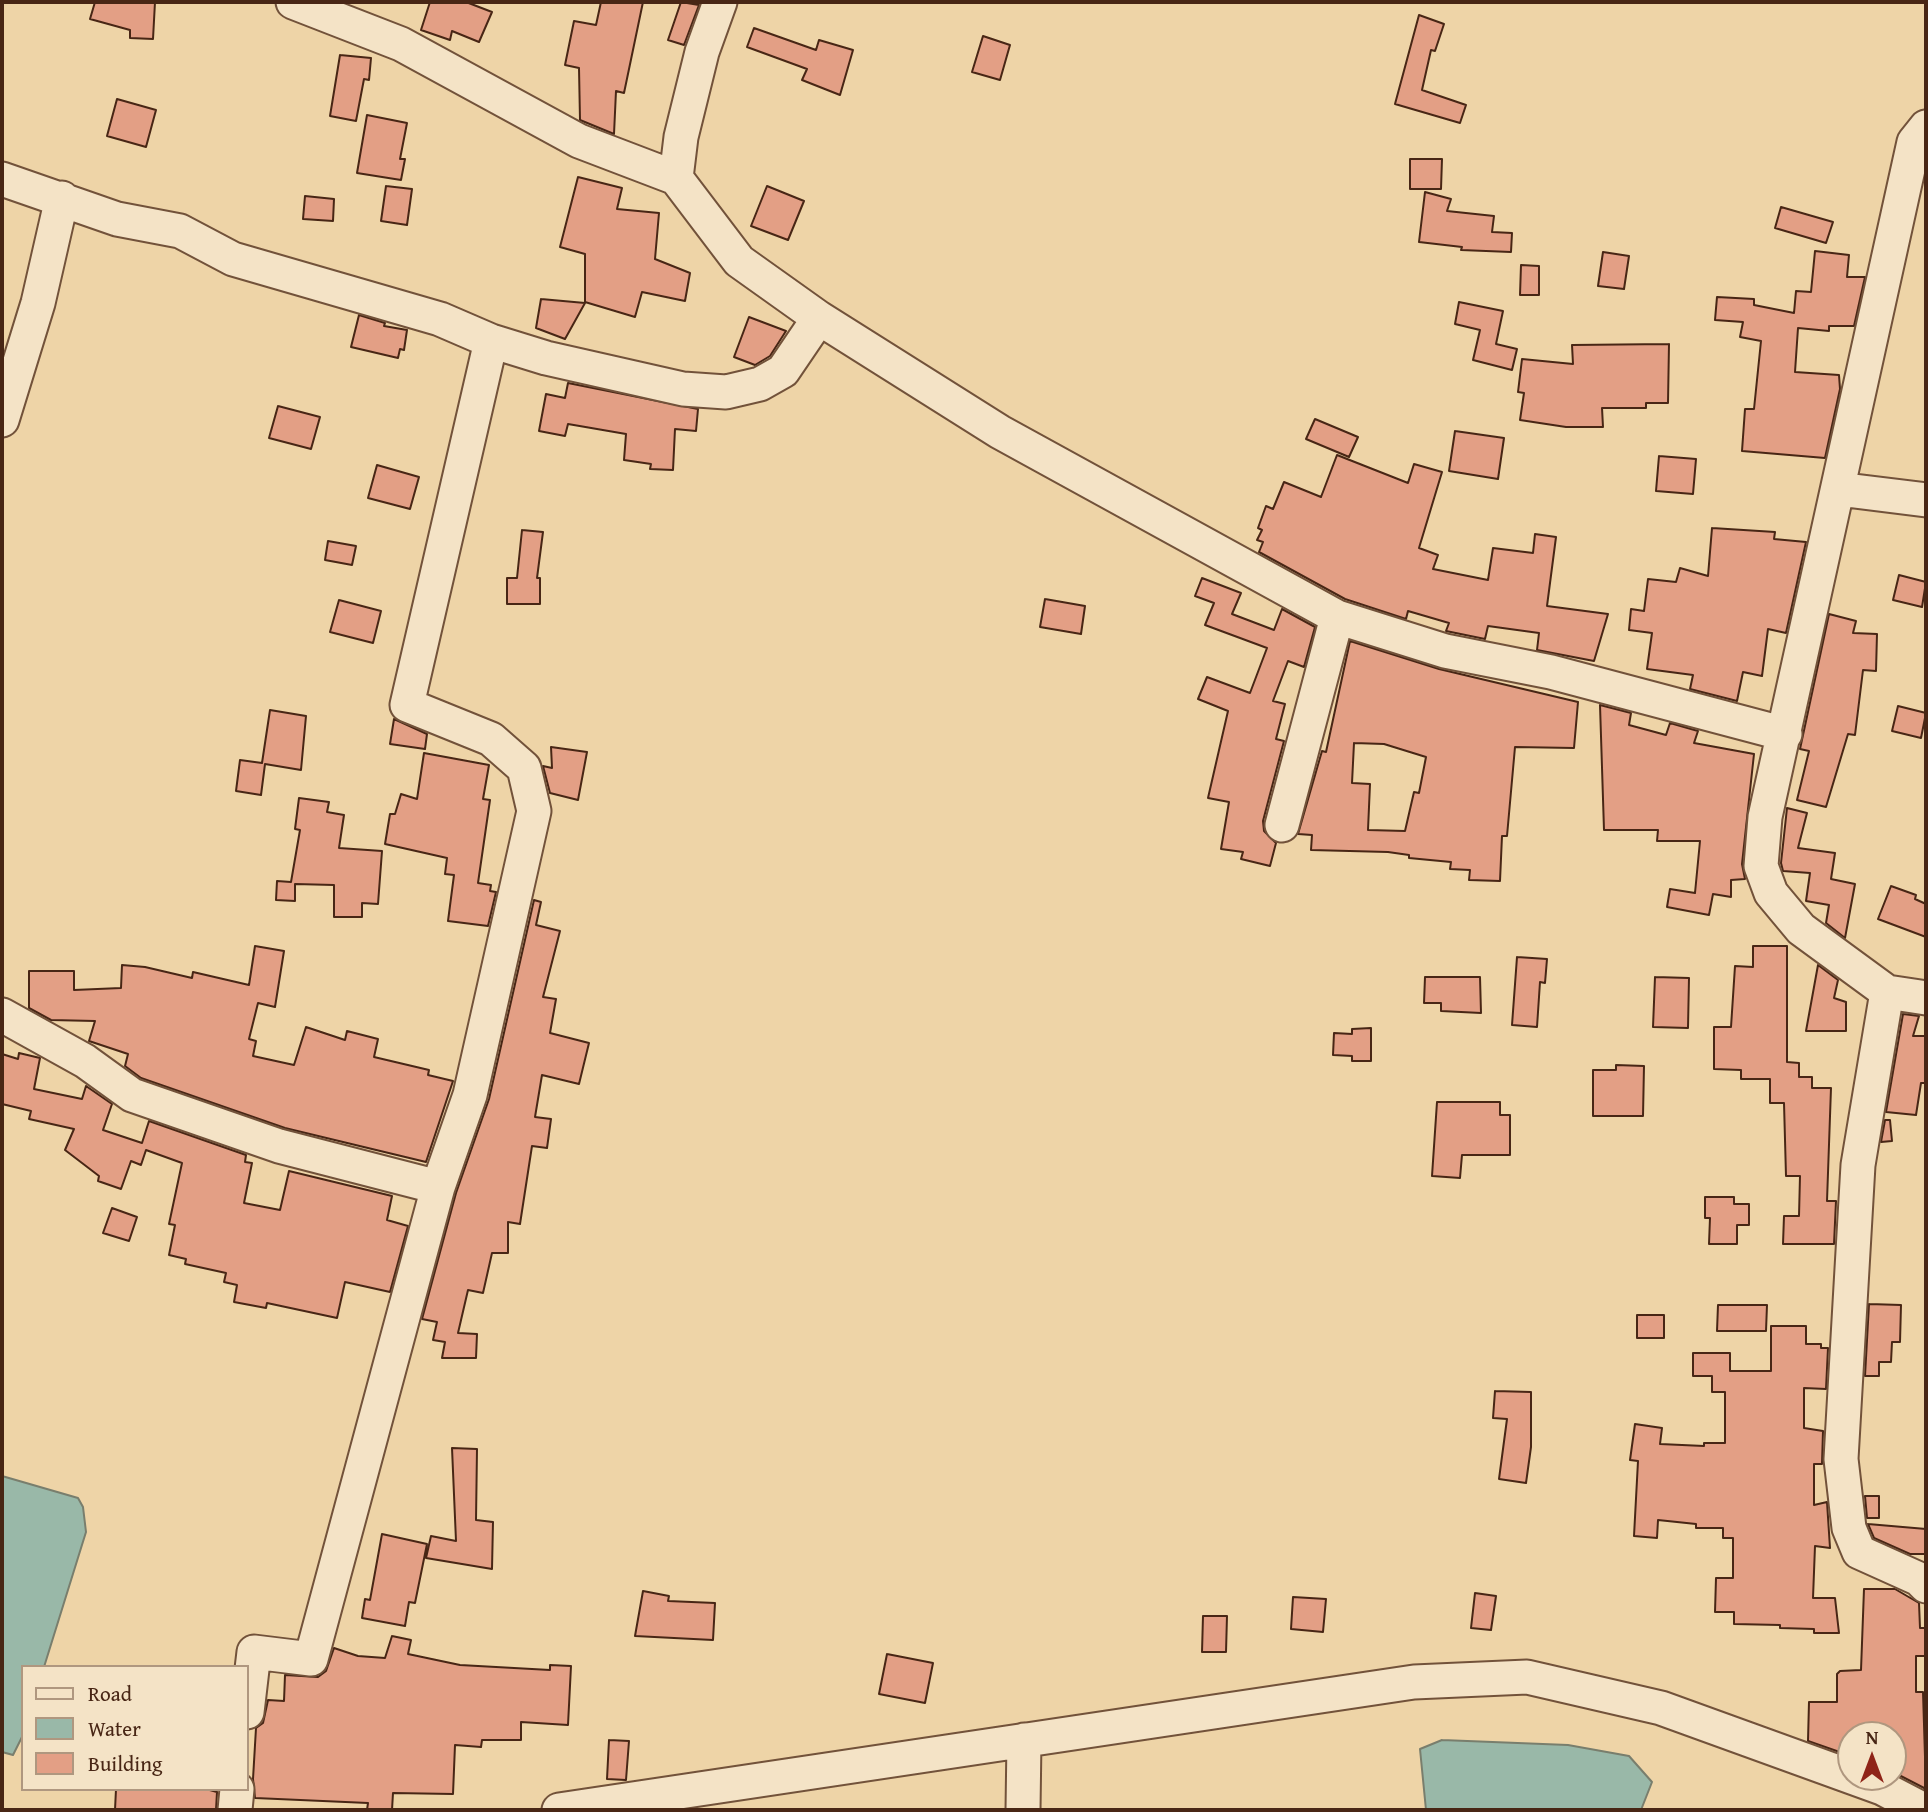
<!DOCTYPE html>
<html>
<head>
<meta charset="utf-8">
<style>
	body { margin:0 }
	#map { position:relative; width:1928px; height:1812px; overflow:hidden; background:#eed4a7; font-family:"Gentium Book Plus",serif }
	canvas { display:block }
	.frame { position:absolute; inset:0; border:4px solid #482615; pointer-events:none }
	.legend { position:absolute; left:21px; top:1665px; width:228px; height:126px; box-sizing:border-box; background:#f4e3c6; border:2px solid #af977f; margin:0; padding:9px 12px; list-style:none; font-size:21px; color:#482615 }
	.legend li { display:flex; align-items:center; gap:14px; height:35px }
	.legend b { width:35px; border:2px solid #af977f }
	.north { position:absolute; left:1837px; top:1721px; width:70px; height:70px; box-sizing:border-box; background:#f4e3c6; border:2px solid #af977f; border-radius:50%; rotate:0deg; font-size:19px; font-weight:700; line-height:28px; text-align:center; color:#482615 }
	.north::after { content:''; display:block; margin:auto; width:24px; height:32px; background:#8f2418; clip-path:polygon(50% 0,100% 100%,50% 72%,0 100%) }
</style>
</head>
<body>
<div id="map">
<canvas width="1928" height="1812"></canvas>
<div class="frame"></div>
<ul class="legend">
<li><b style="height:9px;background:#f4e3c6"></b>Road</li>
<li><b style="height:19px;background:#99b8a8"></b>Water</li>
<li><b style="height:19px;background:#e39f85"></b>Building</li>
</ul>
<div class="north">N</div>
</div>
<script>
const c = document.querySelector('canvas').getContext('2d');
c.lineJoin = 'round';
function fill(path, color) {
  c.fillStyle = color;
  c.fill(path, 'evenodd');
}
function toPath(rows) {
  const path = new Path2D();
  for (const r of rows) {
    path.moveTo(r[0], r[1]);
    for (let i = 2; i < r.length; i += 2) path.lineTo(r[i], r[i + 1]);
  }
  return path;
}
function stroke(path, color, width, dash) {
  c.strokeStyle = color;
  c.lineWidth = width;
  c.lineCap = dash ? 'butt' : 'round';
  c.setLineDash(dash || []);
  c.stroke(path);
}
const water = toPath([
	[2,1476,78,1498,83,1507,86,1532,44,1667,23,1667,23,1735,13,1755,2,1752,2,1476],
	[1442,1740,1568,1745,1629,1756,1652,1782,1641,1810,1426,1810,1420,1749,1442,1740]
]);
fill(water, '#99b8a8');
stroke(water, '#797e6d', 2);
const building = toPath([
	[95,2,155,2,153,39,130,38,130,30,90,19,95,2],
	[430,2,466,2,492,12,479,42,452,31,450,40,421,30,430,2],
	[601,2,643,2,624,93,616,91,614,134,580,120,579,68,565,65,574,21,596,25,601,2],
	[681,2,699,5,684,45,668,40,681,2],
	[1419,15,1444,24,1435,51,1431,50,1422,90,1466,105,1460,123,1395,104,1419,15],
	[754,28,816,50,819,40,853,50,840,95,802,80,807,69,747,47,754,28],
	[983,36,1010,45,1000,80,972,72,983,36],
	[340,55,371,58,369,80,364,79,356,121,330,116,340,55],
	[117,99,156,110,146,147,107,136,117,99],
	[367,115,407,123,400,159,405,159,401,180,357,173,367,115],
	[1410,159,1442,159,1441,189,1410,189,1410,159],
	[578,177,622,188,617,209,659,213,655,259,690,273,685,301,642,292,635,317,585,302,585,254,560,247,578,177],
	[386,186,412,189,407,225,381,221,386,186],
	[767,186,804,201,788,240,751,226,767,186],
	[1425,192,1451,199,1447,211,1494,216,1492,232,1512,233,1511,252,1461,250,1462,247,1419,242,1425,192],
	[305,196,334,199,333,221,303,219,305,196],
	[1781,207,1833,222,1826,243,1775,228,1781,207],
	[1815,251,1849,255,1847,277,1865,277,1854,326,1829,326,1829,331,1798,328,1795,372,1839,375,1840,389,1825,458,1742,451,1745,409,1754,409,1761,341,1740,337,1743,322,1715,320,1717,297,1754,299,1754,305,1794,313,1796,291,1811,292,1815,251],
	[1603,252,1629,256,1624,289,1598,286,1603,252],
	[1521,265,1539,266,1539,295,1520,295,1521,265],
	[541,299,585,303,565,339,536,328,541,299],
	[1459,302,1503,311,1496,344,1517,349,1512,370,1473,360,1480,330,1455,324,1459,302],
	[359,315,385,323,384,326,407,330,404,350,400,349,398,358,351,347,359,315],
	[749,317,786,331,770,356,755,365,734,357,749,317],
	[1669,344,1668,403,1646,403,1646,408,1602,408,1603,427,1566,427,1520,420,1524,393,1518,392,1522,359,1573,364,1572,345,1669,344],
	[568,383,698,409,696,431,675,429,673,470,650,469,651,464,624,460,626,434,568,424,565,436,539,431,546,394,565,398,568,383],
	[278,406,320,417,311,449,269,438,278,406],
	[1315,419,1358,437,1349,457,1306,439,1315,419],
	[1455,431,1504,438,1498,479,1449,471,1455,431],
	[1337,455,1408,483,1414,464,1442,472,1419,548,1438,555,1433,569,1488,580,1493,548,1533,553,1535,534,1556,537,1547,606,1608,614,1594,661,1537,650,1539,633,1488,626,1485,639,1446,631,1449,623,1408,611,1406,619,1345,599,1259,552,1263,542,1257,540,1262,530,1258,528,1266,506,1273,509,1284,482,1321,497,1337,455],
	[1659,456,1696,459,1693,494,1656,491,1659,456],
	[377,465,419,477,410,509,368,498,377,465],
	[1712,528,1775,532,1774,539,1806,542,1786,633,1768,629,1762,676,1743,672,1737,701,1690,689,1693,675,1647,669,1652,633,1629,630,1631,609,1644,611,1648,579,1676,582,1680,568,1708,576,1712,528],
	[522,530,543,532,537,578,540,578,540,604,507,604,507,578,517,578,522,530],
	[328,541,356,546,352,565,325,560,328,541],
	[1899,575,1926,582,1922,607,1893,600,1899,575],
	[1202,578,1241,593,1232,614,1274,630,1282,609,1315,627,1304,667,1288,661,1273,701,1285,704,1276,739,1284,741,1263,821,1264,831,1276,843,1270,866,1241,859,1243,852,1221,849,1229,802,1208,798,1228,711,1198,699,1207,677,1250,693,1267,648,1205,625,1214,603,1195,596,1202,578],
	[1045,599,1085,606,1081,634,1040,627,1045,599],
	[339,600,381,611,373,643,330,632,339,600],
	[1829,614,1856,621,1853,633,1877,634,1876,671,1863,670,1855,735,1848,734,1826,807,1797,800,1809,751,1800,749,1829,614],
	[1350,641,1439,669,1578,702,1574,748,1515,747,1507,836,1502,836,1500,881,1469,880,1470,870,1450,869,1451,862,1409,858,1409,855,1388,852,1311,850,1312,835,1298,834,1322,751,1326,752,1350,641],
	[1354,743,1384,744,1426,757,1419,793,1414,792,1405,831,1368,830,1370,784,1352,783,1354,743],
	[1600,705,1631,713,1629,725,1666,735,1670,723,1698,731,1694,743,1754,754,1742,864,1745,879,1731,880,1731,897,1713,894,1709,915,1667,907,1670,889,1695,893,1700,841,1657,841,1658,830,1604,830,1600,705],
	[1898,706,1926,713,1921,738,1892,731,1898,706],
	[270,710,306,716,301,770,265,764,261,795,236,791,240,760,262,763,270,710],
	[394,719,427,734,425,749,390,744,394,719],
	[551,747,587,752,578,800,550,793,543,766,552,768,551,747],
	[424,753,489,765,483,799,490,800,478,883,491,885,490,891,496,892,488,926,448,921,454,875,445,874,447,858,385,844,390,814,395,814,401,794,417,799,424,753],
	[299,798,329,802,327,812,344,815,339,848,382,851,378,904,362,903,362,917,334,917,334,885,295,884,295,901,276,900,277,881,291,882,300,830,295,829,299,798],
	[1787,808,1807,813,1798,848,1835,853,1831,879,1855,884,1845,938,1826,923,1829,905,1806,901,1810,873,1783,871,1781,863,1787,808],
	[1891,886,1916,895,1915,899,1926,904,1926,937,1878,919,1891,886],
	[534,900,541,902,536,925,560,931,543,997,556,999,550,1033,589,1043,579,1084,542,1075,535,1117,551,1119,547,1148,532,1146,520,1224,508,1222,508,1253,492,1253,483,1293,468,1290,458,1333,477,1334,476,1358,442,1358,445,1342,433,1340,437,1322,422,1319,456,1193,489,1099,534,900],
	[255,946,284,951,275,1007,258,1003,249,1039,256,1041,253,1056,294,1065,306,1027,345,1040,347,1031,378,1039,374,1057,429,1070,428,1075,453,1081,426,1162,285,1128,141,1078,125,1066,128,1054,89,1041,95,1021,51,1020,29,1008,29,971,74,971,74,990,121,988,122,965,145,967,192,978,193,972,249,985,255,946],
	[1753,946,1787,946,1787,1062,1799,1063,1799,1077,1812,1077,1812,1088,1831,1088,1827,1201,1836,1201,1834,1244,1783,1244,1784,1216,1799,1216,1800,1176,1786,1176,1784,1103,1770,1103,1770,1079,1741,1079,1741,1070,1714,1069,1714,1027,1731,1027,1735,966,1753,967,1753,946],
	[1517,957,1547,959,1545,983,1540,982,1537,1027,1512,1025,1517,957],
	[1818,965,1838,980,1834,998,1846,1002,1846,1031,1806,1031,1818,965],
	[1425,977,1480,977,1481,1013,1441,1011,1441,1003,1424,1003,1425,977],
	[1655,977,1689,978,1688,1028,1653,1027,1655,977],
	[1903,1014,1919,1016,1913,1036,1926,1036,1926,1083,1921,1083,1916,1115,1886,1112,1903,1014],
	[1371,1028,1371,1061,1352,1061,1352,1056,1333,1055,1334,1033,1352,1034,1352,1029,1371,1028],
	[19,1053,40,1058,34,1089,82,1099,86,1086,112,1104,103,1130,142,1143,149,1121,246,1155,245,1162,252,1163,244,1203,280,1210,289,1171,392,1196,387,1220,408,1226,390,1292,345,1282,337,1318,267,1303,266,1308,234,1302,237,1285,224,1282,226,1273,185,1264,186,1259,169,1255,175,1225,169,1224,182,1163,146,1150,141,1165,131,1161,121,1189,98,1181,99,1176,65,1150,74,1129,29,1119,31,1111,2,1104,2,1054,18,1059,19,1053],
	[1616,1065,1644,1066,1643,1116,1593,1116,1593,1070,1616,1070,1616,1065],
	[1437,1102,1500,1102,1500,1115,1510,1115,1510,1155,1462,1155,1460,1178,1432,1176,1437,1102],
	[1885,1120,1890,1120,1892,1141,1881,1142,1885,1120],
	[1705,1197,1734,1197,1734,1204,1749,1204,1749,1225,1737,1225,1737,1244,1709,1244,1710,1218,1705,1218,1705,1197],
	[112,1208,137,1217,129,1241,103,1233,112,1208],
	[1869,1304,1901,1305,1900,1342,1892,1342,1891,1362,1879,1362,1879,1376,1865,1376,1869,1304],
	[1718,1305,1767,1305,1766,1331,1717,1331,1718,1305],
	[1637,1315,1664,1315,1664,1338,1637,1338,1637,1315],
	[1771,1326,1806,1326,1806,1344,1821,1344,1821,1348,1828,1348,1826,1389,1804,1388,1804,1428,1823,1431,1822,1464,1814,1464,1814,1505,1827,1502,1830,1548,1815,1546,1813,1598,1835,1598,1839,1633,1814,1633,1814,1629,1780,1628,1780,1625,1734,1624,1734,1612,1715,1612,1716,1578,1733,1578,1733,1538,1723,1538,1723,1528,1696,1528,1696,1524,1658,1520,1657,1538,1634,1536,1638,1461,1630,1460,1635,1424,1662,1428,1660,1444,1704,1446,1704,1443,1725,1443,1725,1392,1712,1392,1712,1376,1693,1376,1693,1353,1730,1353,1730,1371,1771,1371,1771,1326],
	[1495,1391,1531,1392,1531,1447,1526,1483,1499,1479,1507,1419,1493,1418,1495,1391],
	[452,1448,477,1449,476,1520,493,1522,492,1569,426,1558,431,1536,456,1541,452,1448],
	[1865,1496,1879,1496,1879,1518,1867,1518,1865,1496],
	[1868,1524,1926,1529,1926,1554,1910,1554,1874,1538,1868,1524],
	[382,1534,427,1544,415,1603,409,1602,405,1626,362,1618,365,1599,370,1600,382,1534],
	[1864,1589,1895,1589,1919,1603,1920,1628,1926,1628,1926,1656,1916,1656,1916,1692,1923,1692,1926,1789,1893,1772,1893,1735,1851,1735,1851,1756,1808,1741,1809,1702,1837,1702,1837,1674,1840,1671,1861,1670,1864,1589],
	[643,1591,669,1596,668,1601,715,1603,713,1640,635,1636,643,1591],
	[1475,1593,1496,1596,1491,1630,1471,1628,1475,1593],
	[1293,1597,1326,1599,1323,1632,1291,1629,1293,1597],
	[1203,1616,1227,1616,1226,1652,1202,1652,1203,1616],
	[392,1636,411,1640,408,1654,460,1665,550,1670,550,1665,571,1666,568,1725,521,1722,521,1740,482,1740,481,1747,455,1745,453,1794,393,1793,392,1810,367,1810,368,1803,255,1798,253,1779,256,1728,263,1723,268,1700,284,1701,285,1675,318,1677,326,1671,334,1648,358,1656,385,1658,392,1636],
	[887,1654,933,1663,925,1703,879,1694,887,1654],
	[609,1740,629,1741,626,1780,607,1779,609,1740],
	[116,1789,206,1789,217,1792,216,1810,115,1810,116,1789]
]);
fill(building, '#e39f85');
stroke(building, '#482615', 2);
const minor = toPath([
	[293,2,401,44,579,141,676,178],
	[720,2,702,52,681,137,676,178,739,261,819,318,1000,432,1337,617,1445,651,1551,672,1785,734],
	[1926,127,1914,142,1765,817,1761,866,1771,893,1801,929,1887,992,1926,998],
	[2,179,117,219,180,231,233,259,440,319,491,341,546,358,683,389,726,392,760,384,783,371,819,318],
	[2,420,38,303,62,198],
	[1838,489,1926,500],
	[1282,825,1337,617],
	[1887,992,1858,1165,1841,1459,1849,1528,1859,1552,1919,1579,1926,1586],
	[2,1015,85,1061,132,1095,279,1146,438,1187,311,1659,254,1652,247,1712],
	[438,1187,470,1095,534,811,524,768,491,739,407,705,491,341],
	[235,1810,237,1789],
	[559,1810,1414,1682,1527,1677,1661,1708,1882,1788,1924,1810],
	[1023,1810,1024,1740]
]);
stroke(minor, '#72523a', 37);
stroke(minor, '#f4e3c6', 33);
</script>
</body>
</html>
